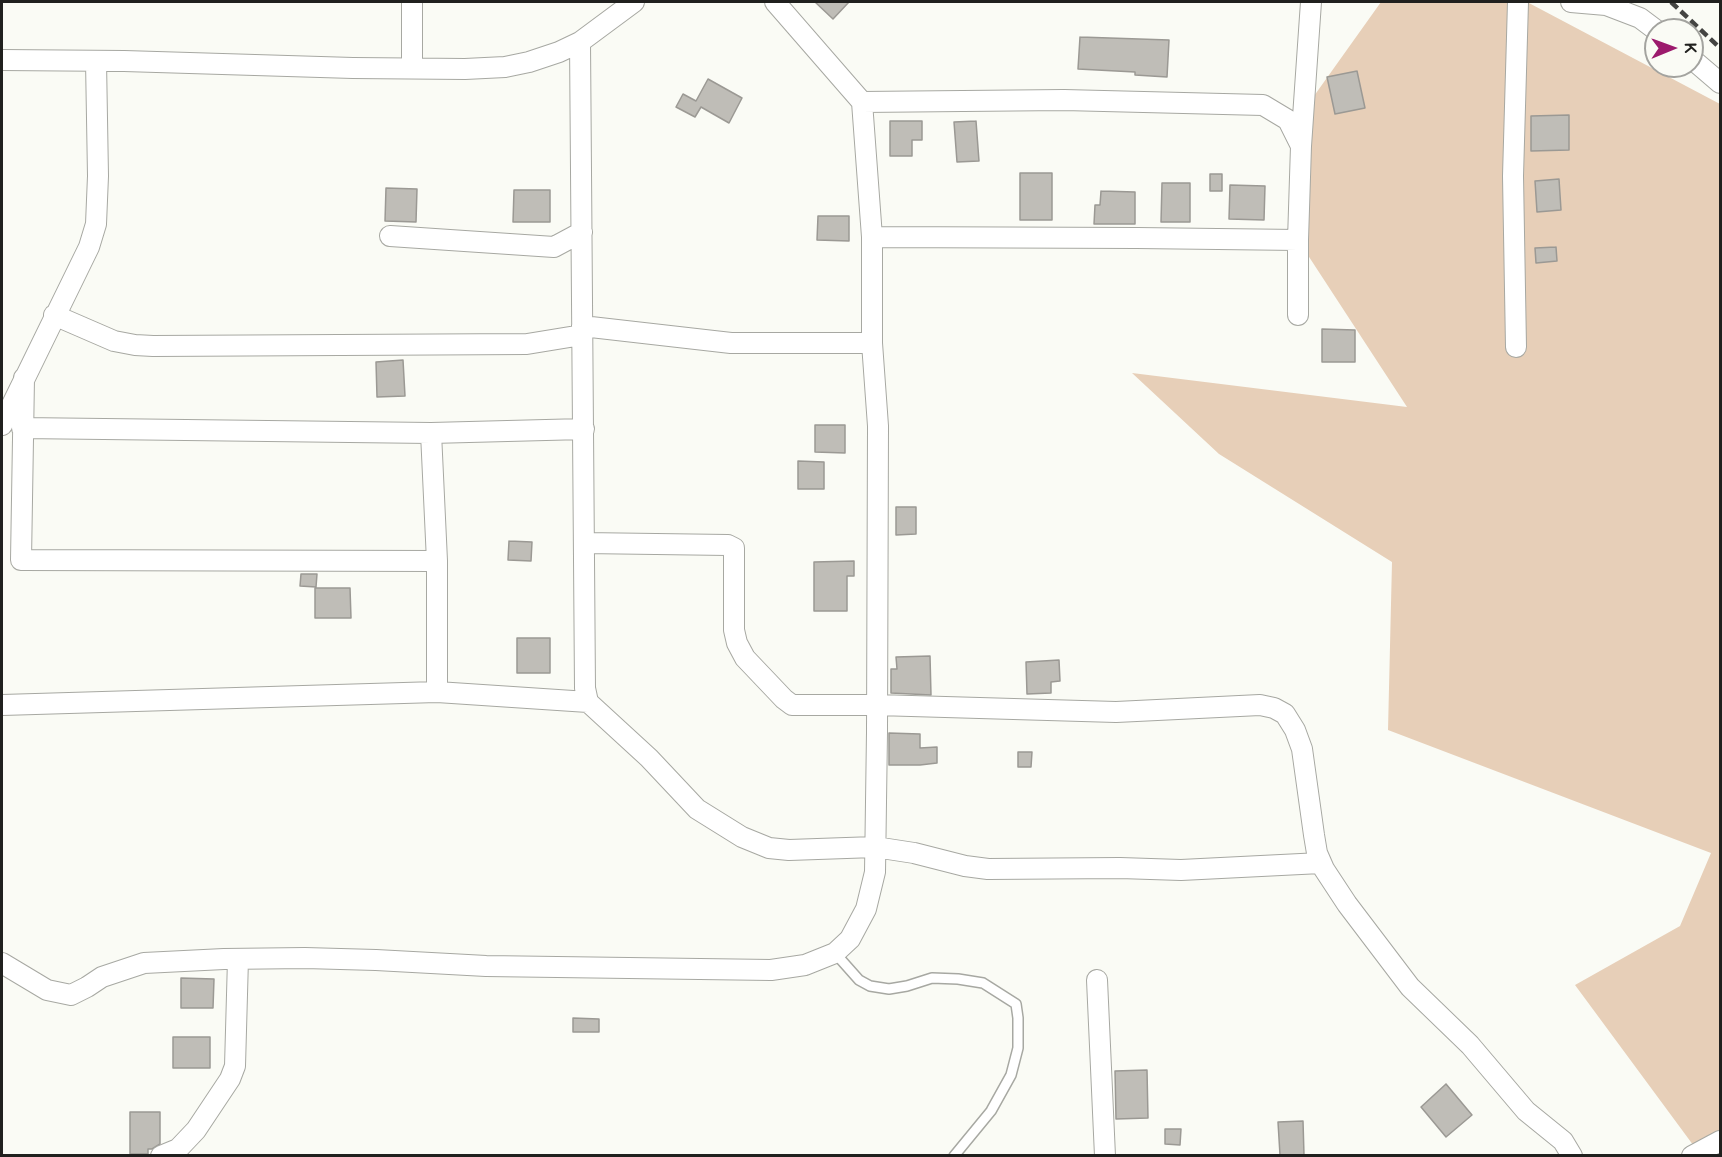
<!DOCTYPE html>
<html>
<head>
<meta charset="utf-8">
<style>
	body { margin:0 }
	#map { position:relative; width:1722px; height:1157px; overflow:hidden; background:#fafbf5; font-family:"Varela Round",sans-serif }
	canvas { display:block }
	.frame { position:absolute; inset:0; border:3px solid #20201e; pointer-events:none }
	.north { position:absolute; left:1644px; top:18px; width:60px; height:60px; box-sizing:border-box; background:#fafbf5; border:2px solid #a3a39f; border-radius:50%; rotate:89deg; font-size:16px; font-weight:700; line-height:24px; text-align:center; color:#20201e }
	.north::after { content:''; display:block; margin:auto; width:21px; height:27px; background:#9c1a6d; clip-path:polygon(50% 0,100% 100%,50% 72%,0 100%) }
</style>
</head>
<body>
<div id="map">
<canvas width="1722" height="1157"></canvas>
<div class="frame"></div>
<div class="north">K</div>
</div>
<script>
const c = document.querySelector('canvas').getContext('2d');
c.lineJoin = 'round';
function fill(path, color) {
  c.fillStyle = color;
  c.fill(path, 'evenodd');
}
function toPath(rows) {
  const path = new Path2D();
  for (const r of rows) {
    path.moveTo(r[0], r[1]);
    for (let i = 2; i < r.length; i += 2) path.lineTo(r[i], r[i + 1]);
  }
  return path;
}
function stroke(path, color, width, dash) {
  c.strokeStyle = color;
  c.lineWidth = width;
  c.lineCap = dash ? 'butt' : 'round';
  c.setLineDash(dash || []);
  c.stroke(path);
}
fill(toPath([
	[1381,2,1527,2,1720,104,1720,1143,1699,1153,1575,985,1680,926,1711,853,1388,730,1392,562,1219,454,1132,373,1407,407,1298,240,1304,110]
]), '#e7cfb8');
const building = toPath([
	[815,2,849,2,833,19,815,2],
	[1080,37,1169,40,1167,77,1135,75,1135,72,1078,69,1080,37],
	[1357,71,1365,108,1335,114,1327,77,1357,71],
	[708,79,742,98,729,123,701,107,695,117,676,107,683,94,696,101,708,79],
	[1569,115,1569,150,1531,151,1531,116,1569,115],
	[890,121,922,121,922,140,912,140,912,156,890,156,890,121],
	[976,121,979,161,957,162,954,122,976,121],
	[1020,173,1052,173,1052,220,1020,220,1020,173],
	[1210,174,1222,174,1222,191,1210,191,1210,174],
	[1559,179,1561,210,1537,212,1535,181,1559,179],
	[1162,183,1190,183,1190,222,1161,222,1162,183],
	[1230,185,1265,186,1264,220,1229,219,1230,185],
	[386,188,417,189,416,222,385,221,386,188],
	[514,190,550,190,550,222,513,222,514,190],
	[1101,191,1135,192,1135,224,1094,224,1095,205,1100,205,1101,191],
	[818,216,849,216,849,241,817,240,818,216],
	[1556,247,1557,261,1536,263,1535,248,1556,247],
	[1322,329,1355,330,1355,362,1322,362,1322,329],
	[403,360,405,396,377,397,376,362,403,360],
	[815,425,845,425,845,453,815,452,815,425],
	[798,461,824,462,824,489,798,489,798,461],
	[896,507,916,507,916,534,896,535,896,507],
	[509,541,532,542,531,561,508,560,509,541],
	[854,561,854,576,847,576,847,611,814,611,814,562,854,561],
	[301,574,317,574,316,587,300,586,301,574],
	[315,588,350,588,351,618,315,618,315,588],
	[517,638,550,638,550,673,517,673,517,638],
	[930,656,931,695,891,693,891,669,897,669,896,657,930,656],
	[1059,660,1060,681,1051,682,1051,693,1027,694,1026,662,1059,660],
	[889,733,920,734,920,748,937,747,937,763,920,765,889,765,889,733],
	[1018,752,1032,752,1031,767,1018,767,1018,752],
	[181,978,214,979,213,1008,181,1008,181,978],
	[573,1018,599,1019,599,1032,573,1032,573,1018],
	[173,1037,210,1037,210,1068,173,1068,173,1037],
	[1147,1070,1148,1118,1116,1119,1115,1071,1147,1070],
	[1446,1084,1472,1115,1446,1137,1421,1107,1446,1084],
	[130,1112,160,1112,160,1144,152,1149,148,1149,148,1154,130,1154,130,1112],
	[1303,1121,1304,1155,1280,1155,1278,1122,1303,1121],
	[1165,1129,1181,1129,1180,1145,1165,1144,1165,1129]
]);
fill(building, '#bfbdb7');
stroke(building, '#9b9994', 1.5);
const lane = toPath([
	[835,953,859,980,870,986,889,989,907,986,932,978,958,979,983,983,1016,1004,1018,1018,1018,1048,1011,1075,991,1111,954,1156]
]);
const street = toPath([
	[1571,2,1606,5,1640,18,1656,30],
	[580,42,585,688,588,702,649,758,697,809,742,837,769,848,789,850,875,847,914,853,965,866,988,869,1120,868,1181,870,1321,863],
	[1692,59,1720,83],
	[2,60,124,61,353,68,465,69,505,67,529,62,559,52,580,42,634,2],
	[412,68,412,2],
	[862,102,1064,100,1263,105,1288,120,1301,146],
	[390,236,554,247,582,232],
	[872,237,1137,238,1298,240,1301,146,1311,2],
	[54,315,114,341,135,345,153,346,527,344,582,335],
	[1298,315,1298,240],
	[582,326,731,343,872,343],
	[1516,347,1513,176,1518,2],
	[24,378,21,560,437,561],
	[2,425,89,247,96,224,98,176,96,61],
	[22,428,431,433,584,429],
	[431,433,437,561,437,692],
	[584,543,728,545,734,548,734,630,737,643,745,658,784,699,792,705,877,705,1116,712,1260,705,1274,708,1285,714,1295,730,1302,749,1314,835,1317,853,1324,869,1347,904,1410,987,1470,1045,1526,1111,1563,1141,1572,1156],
	[2,705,437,692,588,702],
	[2,963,47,990,71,995,87,987,102,977,144,963,224,959,305,958,376,960,486,966,771,970,805,965,835,953,850,939,866,909,875,872,877,732,878,426,872,343,872,237,862,102,775,2],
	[1097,980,1105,1156],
	[161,1156,178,1149,196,1130,230,1079,235,1066,238,959],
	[1692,1156,1720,1141]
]);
stroke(lane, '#a7a8a2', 12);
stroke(street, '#a7a8a2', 22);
stroke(lane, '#fff', 9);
stroke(street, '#fff', 20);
stroke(toPath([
	[1671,2,1720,48]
]), '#444442', 4.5, [9, 4.5]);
</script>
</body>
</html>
